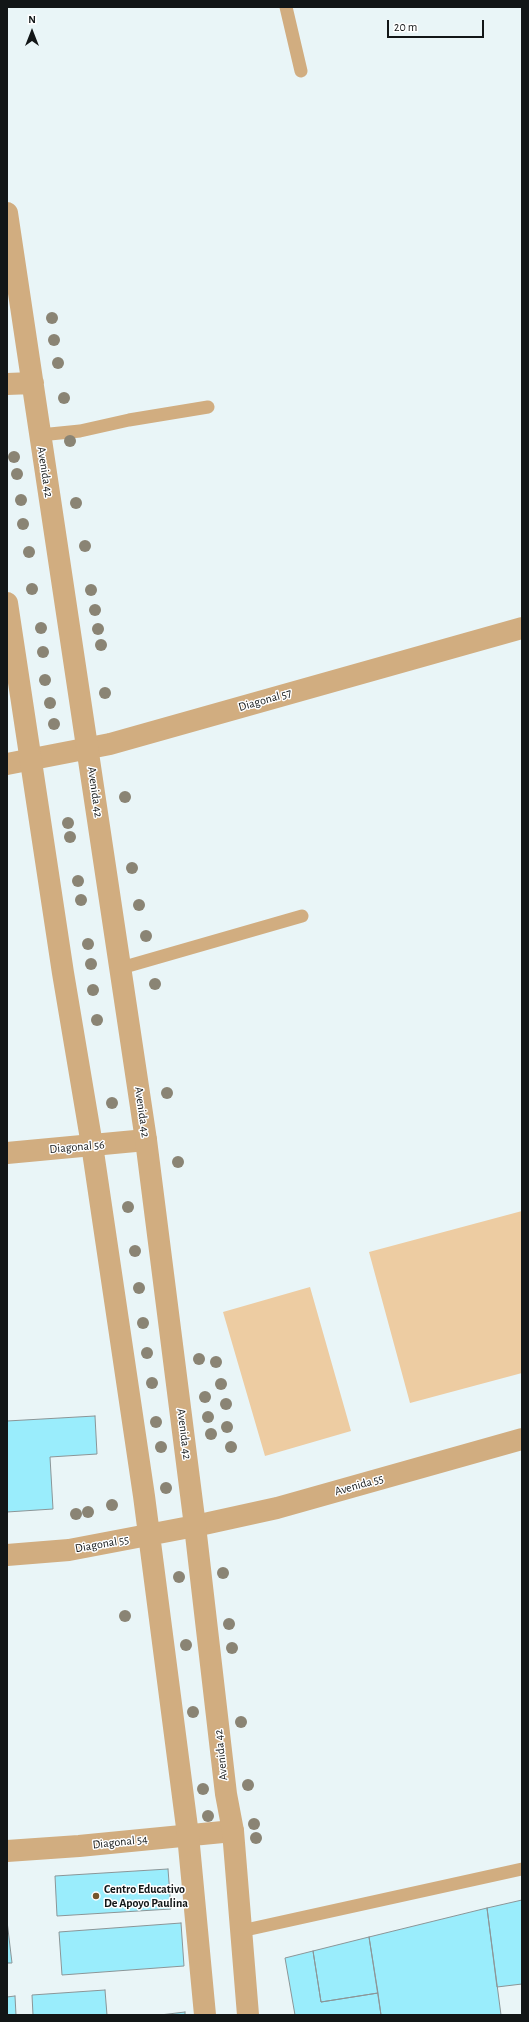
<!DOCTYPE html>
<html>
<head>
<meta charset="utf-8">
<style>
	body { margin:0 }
	#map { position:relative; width:529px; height:2022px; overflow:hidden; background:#e9f5f7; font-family:"Alegreya Sans",sans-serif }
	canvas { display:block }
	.frame { position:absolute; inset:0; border:8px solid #121617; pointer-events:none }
	.north { position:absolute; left:12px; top:12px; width:40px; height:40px; -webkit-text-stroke:3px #fff; paint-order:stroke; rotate:0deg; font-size:11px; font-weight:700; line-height:16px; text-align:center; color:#121617 }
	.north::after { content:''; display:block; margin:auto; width:14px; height:18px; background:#121617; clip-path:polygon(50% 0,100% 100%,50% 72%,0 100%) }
	.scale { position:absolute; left:387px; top:20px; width:97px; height:18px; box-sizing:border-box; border:2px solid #121617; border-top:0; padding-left:5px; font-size:12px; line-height:14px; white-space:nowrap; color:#121617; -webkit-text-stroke:3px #fff; paint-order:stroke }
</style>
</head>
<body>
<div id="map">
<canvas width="529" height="2022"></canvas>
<div class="frame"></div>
<div class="north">N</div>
<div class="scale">20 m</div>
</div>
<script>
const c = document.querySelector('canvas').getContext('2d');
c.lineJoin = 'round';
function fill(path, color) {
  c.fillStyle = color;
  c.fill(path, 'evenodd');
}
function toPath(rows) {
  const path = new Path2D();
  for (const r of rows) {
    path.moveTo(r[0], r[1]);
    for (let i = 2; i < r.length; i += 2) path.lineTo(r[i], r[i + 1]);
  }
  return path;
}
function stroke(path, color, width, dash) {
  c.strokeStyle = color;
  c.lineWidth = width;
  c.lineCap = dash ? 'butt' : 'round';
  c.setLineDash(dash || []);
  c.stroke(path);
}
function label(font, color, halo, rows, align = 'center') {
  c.font = font + ' "Alegreya Sans",sans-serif';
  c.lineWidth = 3;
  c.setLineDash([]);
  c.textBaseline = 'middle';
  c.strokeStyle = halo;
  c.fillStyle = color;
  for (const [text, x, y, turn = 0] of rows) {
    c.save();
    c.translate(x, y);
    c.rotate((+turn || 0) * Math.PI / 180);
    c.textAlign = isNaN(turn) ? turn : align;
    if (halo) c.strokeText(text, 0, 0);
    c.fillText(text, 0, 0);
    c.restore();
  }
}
fill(toPath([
	[522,1211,522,1373,410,1403,369,1252],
	[310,1287,351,1431,265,1456,223,1312]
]), '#edcca2');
const building = toPath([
	[95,1416,97,1454,50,1457,53,1509,7,1512,7,1421,95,1416],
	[168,1869,171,1909,57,1916,55,1876,168,1869],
	[522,1900,522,1984,497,1987,487,1908,522,1900],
	[487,1908,501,2015,381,2015,369,1937,487,1908],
	[7,1921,12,1963,7,1963,7,1921],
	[181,1923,184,1966,62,1975,59,1932,181,1923],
	[369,1937,378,1993,321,2002,313,1951,369,1937],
	[313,1951,321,2002,378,1993,381,2015,295,2015,285,1958,313,1951],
	[105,1990,107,2015,33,2015,32,1995,105,1990],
	[15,1996,16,2015,7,2015,7,1997,15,1996],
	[185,2012,185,2015,160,2015,185,2012]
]);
fill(building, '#9aedfc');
stroke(building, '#8b9597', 1);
stroke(toPath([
	[286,7,301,71],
	[40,435,80,431,129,420,208,407],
	[121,968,302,916],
	[241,1931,522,1869]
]), '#d1ad80', 13);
stroke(toPath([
	[7,764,110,744,522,628],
	[7,1153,146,1140],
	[195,1526,277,1508,522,1439],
	[7,1851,79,1846,233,1831]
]), '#d1ad80', 22);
stroke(toPath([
	[7,213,146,1140,195,1526,226,1794,233,1831,248,2015],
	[7,384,33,383],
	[7,603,63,973,92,1145,144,1496,188,1835,205,2015],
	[7,1555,69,1550,195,1526]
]), '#d1ad80', 22);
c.fillStyle = '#8a8474';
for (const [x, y] of [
	[52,318],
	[54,340],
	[58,363],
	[64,398],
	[70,441],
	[14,457],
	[17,474],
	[21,500],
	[76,503],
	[23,524],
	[85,546],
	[29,552],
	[32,589],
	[91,590],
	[95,610],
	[41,628],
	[98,629],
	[101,645],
	[43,652],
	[45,680],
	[105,693],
	[50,703],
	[54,724],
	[125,797],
	[68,823],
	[70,837],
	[132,868],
	[78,881],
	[81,900],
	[139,905],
	[146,936],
	[88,944],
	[91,964],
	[155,984],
	[93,990],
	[97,1020],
	[167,1093],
	[112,1103],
	[178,1162],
	[128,1207],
	[135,1251],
	[139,1288],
	[143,1323],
	[147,1353],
	[199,1359],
	[216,1362],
	[152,1383],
	[221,1384],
	[205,1397],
	[226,1404],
	[208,1417],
	[156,1422],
	[227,1427],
	[211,1434],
	[161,1447],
	[231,1447],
	[166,1488],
	[112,1505],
	[88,1512],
	[76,1514],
	[223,1573],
	[179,1577],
	[125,1616],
	[229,1624],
	[186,1645],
	[232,1648],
	[193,1712],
	[241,1722],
	[248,1785],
	[203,1789],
	[208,1816],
	[254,1824],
	[256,1838]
]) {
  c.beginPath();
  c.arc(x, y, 6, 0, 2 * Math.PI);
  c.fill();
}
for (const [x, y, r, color] of [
	[96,1896,4,"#75552b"]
]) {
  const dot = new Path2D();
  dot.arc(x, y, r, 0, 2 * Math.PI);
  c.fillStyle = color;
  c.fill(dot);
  stroke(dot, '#fff', 1.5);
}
label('12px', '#121617', '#fff', [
	["Avenida 42",45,472,81],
	["Diagonal 57",265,700,-16],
	["Avenida 42",95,792,82],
	["Avenida 42",142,1112,82],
	["Diagonal 56",77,1147,-5],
	["Avenida 42",184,1434,83],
	["Avenida 55",359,1485,-16],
	["Diagonal 55",102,1544,-10],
	["Avenida 42",221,1755,-96],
	["Diagonal 54",120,1842,-6]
]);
label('bold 12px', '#121617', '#fff', [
	["Centro Educativo",104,1889],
	["De Apoyo Paulina",104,1903]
], 'left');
</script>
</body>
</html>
